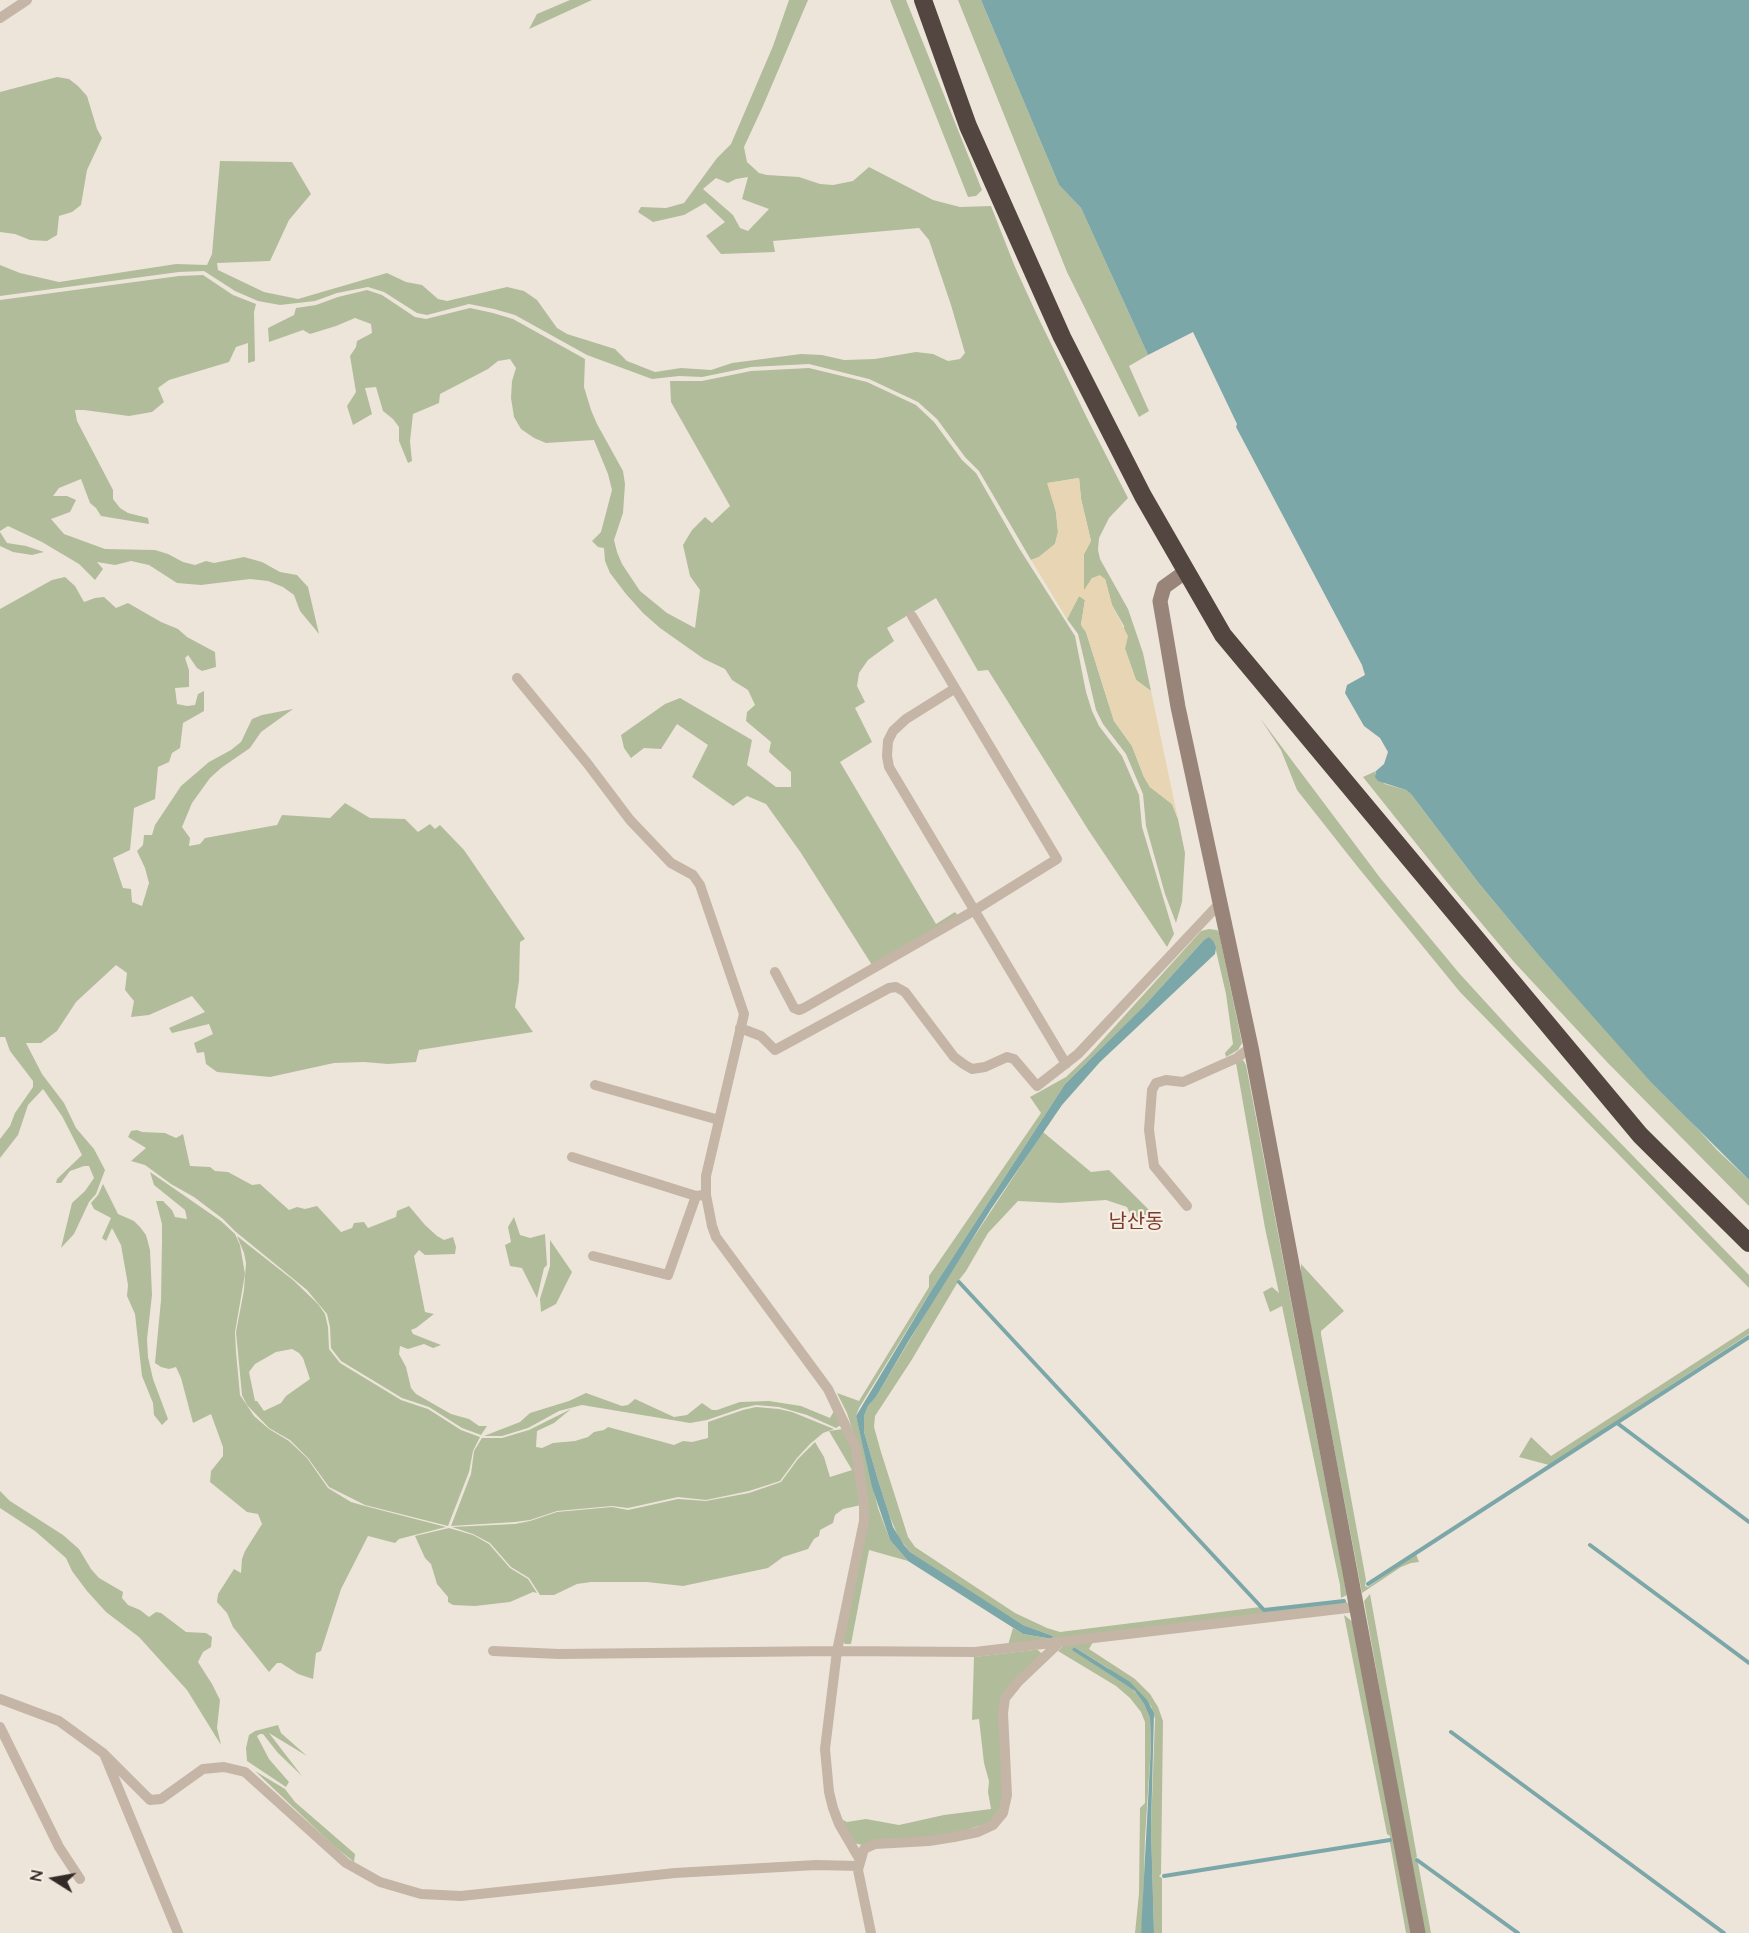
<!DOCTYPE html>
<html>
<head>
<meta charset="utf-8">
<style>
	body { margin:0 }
	#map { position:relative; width:1749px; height:1933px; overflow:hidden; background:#eee5da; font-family:Quicksand,sans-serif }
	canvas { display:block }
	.north { position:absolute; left:24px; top:1849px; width:60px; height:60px; -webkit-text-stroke:4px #f7efe5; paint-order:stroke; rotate:281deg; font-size:16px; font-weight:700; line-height:24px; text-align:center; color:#322a27 }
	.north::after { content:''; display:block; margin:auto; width:21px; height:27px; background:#322a27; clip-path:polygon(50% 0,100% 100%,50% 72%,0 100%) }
</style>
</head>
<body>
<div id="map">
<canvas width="1749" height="1933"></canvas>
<div class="north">N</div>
</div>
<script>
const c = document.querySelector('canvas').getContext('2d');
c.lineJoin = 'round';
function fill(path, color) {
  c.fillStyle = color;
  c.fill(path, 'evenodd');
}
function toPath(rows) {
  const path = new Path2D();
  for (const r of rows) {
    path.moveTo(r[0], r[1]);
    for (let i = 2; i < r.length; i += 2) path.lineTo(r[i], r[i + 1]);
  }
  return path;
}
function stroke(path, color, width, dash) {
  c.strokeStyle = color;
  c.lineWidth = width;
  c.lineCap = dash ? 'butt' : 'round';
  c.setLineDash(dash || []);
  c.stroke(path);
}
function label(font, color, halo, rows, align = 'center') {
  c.font = font + ' Quicksand,"Noto Sans KR",sans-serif';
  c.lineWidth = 4.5;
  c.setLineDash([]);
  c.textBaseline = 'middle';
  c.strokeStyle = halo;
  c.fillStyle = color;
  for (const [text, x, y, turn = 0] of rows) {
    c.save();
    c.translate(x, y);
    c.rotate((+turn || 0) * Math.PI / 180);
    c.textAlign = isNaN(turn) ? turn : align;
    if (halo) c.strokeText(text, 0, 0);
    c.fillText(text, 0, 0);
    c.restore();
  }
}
fill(toPath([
	[570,0,592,0,529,29,537,14],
	[789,0,808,0,763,106,744,147,747,162,759,173,767,175,799,177,820,184,833,185,853,181,869,167,933,200,960,207,991,206,1015,267,1037,315,1088,420,1128,498,1109,518,1099,538,1098,550,1100,559,1128,609,1143,653,1151,691,1136,680,1125,649,1124,626,1112,605,1105,579,1092,578,1084,592,1084,554,1091,541,1081,499,1079,478,1048,483,1056,512,1058,532,1055,544,1039,557,1031,560,979,471,965,457,937,419,918,402,869,379,809,364,751,367,702,377,679,376,652,379,587,355,515,315,494,309,469,304,427,315,417,313,384,292,368,287,337,293,315,301,280,305,258,301,235,291,204,271,179,272,0,296,0,265,20,273,59,282,176,264,207,265,212,254,220,161,292,162,311,194,289,220,270,261,217,263,218,270,264,292,298,299,387,273,406,282,422,285,438,299,447,301,507,287,524,291,537,300,557,328,567,334,615,349,627,361,655,372,681,368,711,370,732,363,801,354,822,355,844,360,875,359,916,352,933,354,948,361,960,359,965,353,951,305,929,240,919,228,773,241,775,252,721,254,706,236,725,222,705,203,684,215,653,222,638,212,641,207,666,208,684,203,717,158,731,144,773,46],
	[748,177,742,199,769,209,748,231,740,228,733,215,703,189,716,178,728,183,736,179],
	[890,0,906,0,982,190,976,196,968,197],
	[958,0,981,0,1059,185,1081,208,1148,355,1129,366,1149,411,1139,417,1067,272],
	[57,77,69,79,78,86,87,96,97,129,102,138,87,170,81,205,72,212,59,216,57,235,47,241,30,240,15,234,0,232,0,92],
	[203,275,233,295,256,304,254,312,255,361,248,363,248,343,236,347,229,362,169,380,158,388,164,402,152,412,129,416,84,410,75,410,77,421,113,490,113,499,120,508,128,513,148,518,149,524,101,516,96,508,90,503,81,479,59,488,53,496,67,496,76,500,70,512,51,519,64,534,105,549,155,550,168,554,183,562,195,565,206,561,214,563,244,557,262,562,280,572,297,575,308,587,319,634,300,611,294,595,283,587,268,581,250,579,201,585,177,583,149,565,131,561,115,565,97,562,103,569,95,580,79,564,42,542,8,526,0,531,0,300,179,276],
	[367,290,382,295,415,317,426,319,470,308,493,313,513,319,585,359,584,387,591,410,597,424,623,471,625,484,623,513,614,540,617,552,622,564,640,591,667,613,695,628,700,590,690,576,683,545,692,530,705,517,712,523,730,506,671,402,670,381,702,381,751,371,809,368,867,382,916,405,934,422,962,460,976,473,1019,548,1075,636,1086,692,1092,711,1099,726,1122,756,1139,795,1142,827,1174,934,1167,947,1089,831,988,670,978,671,936,598,887,628,894,641,868,660,859,673,857,686,865,702,855,708,872,742,840,762,936,924,955,912,960,918,872,965,801,853,766,804,747,796,733,806,692,777,708,745,677,724,661,749,644,748,631,758,624,748,621,735,665,704,680,698,752,740,747,765,776,787,791,787,791,772,769,752,771,742,746,721,747,712,755,705,748,690,732,680,725,669,704,659,660,628,643,613,626,594,610,573,605,561,604,548,598,547,592,541,601,532,612,490,608,474,594,440,546,443,534,438,521,429,514,417,511,398,512,381,516,368,510,359,498,361,488,369,440,394,439,403,413,414,410,441,412,461,408,463,399,441,399,427,393,419,383,411,376,387,365,388,372,414,353,425,347,406,356,392,350,356,356,347,357,341,372,333,371,324,355,318,336,326,310,334,303,330,269,342,268,328,294,315,296,308,316,305,338,297],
	[0,532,7,543,26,546,44,552,32,555,13,552,0,546],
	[65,577,75,586,84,602,95,598,104,597,116,608,128,603,161,622,178,629,187,637,215,652,216,667,202,671,197,668,188,655,185,658,189,670,189,687,175,688,177,704,187,706,195,705,198,694,204,691,204,711,183,723,180,748,172,753,169,762,158,767,155,799,134,808,130,850,113,858,123,888,131,889,132,902,142,906,149,883,145,868,137,851,143,845,144,835,152,835,155,825,181,786,209,762,231,750,241,742,252,719,262,715,293,709,261,732,250,748,221,768,210,778,192,803,182,827,190,838,189,846,200,844,205,838,277,825,282,815,330,818,345,803,370,818,405,819,418,832,430,824,435,829,440,825,464,850,525,939,520,942,519,981,515,1007,533,1032,419,1050,416,1062,388,1064,364,1062,334,1063,270,1077,217,1072,206,1064,204,1052,197,1053,194,1043,213,1034,209,1024,172,1033,169,1028,205,1012,192,996,149,1015,131,1017,134,1001,125,990,127,973,116,965,76,1002,57,1031,41,1043,26,1043,42,1074,64,1103,76,1128,94,1149,105,1170,96,1194,89,1202,74,1234,61,1248,72,1203,85,1191,94,1178,89,1166,84,1166,70,1171,61,1183,56,1183,57,1179,82,1155,62,1116,43,1089,28,1105,18,1135,0,1158,0,1139,10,1126,15,1113,33,1087,33,1081,10,1051,5,1037,0,1037,0,609,52,580],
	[1079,596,1085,600,1081,625,1086,632,1114,721,1132,746,1144,777,1150,787,1172,804,1178,819,1185,853,1182,902,1176,923,1165,894,1146,826,1143,794,1126,754,1103,724,1096,710,1078,634,1067,619],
	[1260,718,1381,879,1459,973,1522,1042,1749,1275,1749,1288,1460,992,1357,866,1297,790,1281,750],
	[1376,771,1375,774,1385,784,1406,790,1411,794,1477,881,1535,951,1717,1150,1749,1180,1749,1206,1607,1062,1514,962,1446,881,1363,777],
	[1209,929,1217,930,1219,933,1242,1043,1238,1050,1226,1057,1225,1053,1233,1044,1226,994,1214,942,1203,941,1145,1005,1065,1084,931,1291,859,1408,856,1416,878,1508,890,1540,908,1561,869,1550,851,1644,845,1644,843,1641,864,1536,857,1444,847,1413,837,1393,859,1401,929,1287,929,1276,1041,1113,1030,1097,1066,1077,1089,1055,1201,931],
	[1243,1060,1246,1065,1347,1595,1341,1598,1340,1585,1282,1306,1270,1312,1263,1292,1272,1287,1279,1293,1265,1228,1236,1063],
	[137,1130,142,1132,165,1133,176,1138,183,1134,190,1166,210,1167,215,1171,228,1172,252,1185,260,1184,289,1210,297,1207,305,1209,317,1206,341,1232,352,1228,354,1223,364,1222,368,1228,396,1217,397,1211,409,1206,425,1225,437,1236,444,1240,453,1237,456,1247,455,1254,425,1255,419,1250,414,1256,425,1312,434,1314,416,1328,411,1330,413,1334,441,1345,433,1348,424,1344,408,1349,400,1346,399,1354,406,1367,411,1388,416,1394,451,1414,469,1419,479,1426,487,1426,481,1435,462,1428,429,1407,402,1398,341,1361,331,1348,330,1327,327,1314,307,1290,236,1232,223,1219,194,1197,171,1184,145,1165,131,1161,146,1148,128,1137,131,1131],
	[1043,1132,1091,1172,1109,1170,1157,1218,1142,1223,1134,1222,1127,1207,1106,1200,1060,1203,1018,1201,988,1233,966,1271,959,1280,911,1361,875,1416,874,1427,881,1452,908,1537,915,1547,1015,1613,1047,1628,1060,1632,1260,1607,1264,1611,1347,1602,1347,1604,1008,1645,1013,1628,1023,1634,1051,1639,1053,1636,1023,1625,964,1588,910,1552,899,1538,889,1515,878,1480,864,1432,864,1416,868,1406,876,1397,941,1287],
	[150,1172,221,1221,235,1234,240,1245,245,1274,235,1332,236,1352,240,1395,254,1416,269,1429,289,1441,307,1458,328,1488,351,1502,365,1506,446,1527,399,1539,395,1543,368,1536,341,1589,321,1651,316,1653,313,1679,298,1674,281,1663,277,1663,269,1672,233,1627,227,1613,217,1602,218,1594,234,1569,241,1573,242,1559,245,1551,262,1524,258,1514,247,1512,210,1482,211,1471,223,1456,223,1447,211,1414,193,1423,181,1378,176,1367,169,1369,161,1367,155,1363,161,1300,162,1240,162,1224,156,1201,163,1201,172,1210,175,1217,187,1219,185,1210,154,1185],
	[103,1184,118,1214,134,1221,140,1227,146,1235,150,1250,152,1295,147,1339,148,1357,153,1379,168,1419,162,1425,154,1415,153,1403,142,1376,135,1314,127,1296,128,1285,121,1245,112,1228,106,1241,102,1238,111,1218,94,1209,91,1203,98,1195],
	[514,1217,520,1235,530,1238,545,1234,547,1265,544,1268,537,1298,522,1268,510,1266,505,1245,511,1242,508,1227],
	[237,1236,293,1280,318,1304,325,1314,328,1327,329,1349,340,1363,401,1400,428,1409,461,1430,480,1437,473,1451,469,1472,448,1526,365,1505,329,1487,308,1458,290,1440,269,1428,247,1405,242,1395,236,1332,244,1290,246,1263,244,1253],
	[292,1349,299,1353,303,1358,310,1379,286,1396,281,1403,264,1411,257,1401,255,1401,249,1372,255,1364,276,1352],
	[550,1240,572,1272,556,1304,541,1312,540,1299,550,1266],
	[1301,1264,1344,1311,1321,1331,1321,1334,1366,1580,1365,1586,1368,1587,1416,1554,1419,1562,1411,1563,1401,1567,1362,1593,1301,1275],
	[1749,1328,1749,1334,1549,1465,1519,1457,1531,1437,1551,1456],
	[586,1393,622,1406,628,1405,635,1399,674,1417,687,1415,702,1403,712,1410,717,1410,740,1402,769,1401,801,1406,830,1418,834,1411,841,1425,836,1428,807,1415,779,1407,756,1405,742,1408,707,1420,690,1423,582,1405,559,1411,528,1428,502,1436,484,1436,520,1422,530,1413,569,1401],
	[756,1407,779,1409,792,1412,834,1429,823,1433,810,1444,797,1458,780,1481,749,1491,706,1500,678,1497,628,1508,612,1506,557,1511,530,1520,515,1522,451,1526,471,1474,474,1451,482,1438,502,1438,529,1430,571,1409,554,1423,537,1431,536,1447,542,1448,553,1443,575,1441,588,1437,594,1432,604,1430,608,1427,674,1445,683,1441,692,1442,708,1438,708,1422,743,1410],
	[843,1429,852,1446,861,1505,843,1509,835,1515,833,1523,820,1530,819,1536,814,1539,808,1549,783,1557,768,1568,683,1586,647,1582,591,1582,577,1584,554,1595,540,1595,529,1578,511,1567,490,1543,473,1534,452,1527,515,1524,530,1521,557,1512,612,1507,628,1510,678,1499,706,1501,749,1493,781,1482,798,1459,815,1442,824,1457,830,1477,852,1470,829,1431],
	[0,1491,10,1501,63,1535,79,1549,91,1569,99,1578,123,1592,122,1598,128,1605,140,1610,149,1617,156,1612,161,1613,186,1632,206,1633,212,1637,211,1647,203,1652,198,1662,212,1684,220,1700,217,1728,221,1745,187,1690,139,1637,106,1612,87,1591,72,1571,66,1558,35,1531,0,1508],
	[449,1528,473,1535,489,1544,510,1568,528,1579,537,1593,533,1592,510,1602,475,1606,453,1605,448,1602,448,1597,437,1584,431,1564,425,1558,415,1536],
	[1370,1594,1417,1857,1415,1859,1418,1863,1431,1933,1425,1933,1392,1758,1364,1601],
	[1344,1615,1353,1622,1412,1933,1406,1933,1390,1843,1390,1836,1387,1834],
	[1093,1642,1089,1649,1135,1679,1150,1694,1158,1707,1163,1721,1161,1874,1159,1876,1162,1878,1162,1933,1154,1933,1151,1828,1155,1719,1151,1706,1108,1668,1074,1647,1073,1650,1135,1691,1144,1704,1150,1718,1151,1745,1145,1838,1143,1917,1141,1933,1135,1933,1139,1893,1140,1808,1145,1803,1145,1722,1141,1712,1130,1698,1116,1686,1058,1651,1065,1644],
	[1034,1650,1038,1650,1042,1654,1006,1692,1002,1806,992,1820,986,1824,949,1835,862,1845,854,1843,839,1818,847,1822,866,1819,899,1825,944,1815,991,1809,988,1792,989,1781,984,1763,979,1719,972,1720,974,1657],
	[278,1725,281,1733,307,1756,269,1733,302,1776,278,1753,263,1734,260,1734,257,1736,269,1759,289,1782,286,1787,247,1761,246,1748,249,1735,255,1731],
	[255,1771,285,1789,295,1802,355,1854,354,1862,334,1846]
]), '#b1bc9b');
fill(toPath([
	[1079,478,1081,499,1091,541,1084,554,1084,590,1092,578,1100,575,1105,579,1112,605,1128,636,1125,649,1136,680,1151,691,1178,819,1172,804,1150,787,1144,777,1132,746,1114,721,1086,632,1081,625,1085,600,1079,596,1067,619,1031,560,1039,557,1055,544,1058,532,1056,512,1047,483]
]), '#e7d5b3');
fill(toPath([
	[981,0,1749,0,1749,1180,1650,1081,1535,951,1477,881,1411,794,1406,790,1378,781,1375,777,1376,771,1384,764,1388,752,1380,738,1364,726,1345,693,1347,685,1365,675,1362,665,1236,427,1237,424,1193,332,1148,355,1081,208,1059,185],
	[1209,937,1214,942,1216,948,1215,954,1100,1062,1062,1105,991,1209,908,1342,876,1397,868,1406,864,1416,864,1432,878,1480,893,1527,904,1545,910,1552,1023,1625,1053,1636,1052,1639,1023,1634,908,1561,890,1540,872,1487,856,1416,931,1291,1065,1084,1145,1005,1203,941],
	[1074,1647,1130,1682,1147,1700,1154,1713,1151,1828,1154,1933,1141,1933,1151,1745,1150,1718,1144,1704,1135,1691,1072,1650]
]), '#7ca7a9');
stroke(toPath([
	[959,1282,1264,1610,1344,1601],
	[1617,1423,1749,1522],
	[1590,1545,1749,1663],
	[1368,1584,1749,1337],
	[1451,1732,1724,1933],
	[1417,1860,1518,1933],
	[1164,1876,1390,1840]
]), '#7ca7a9', 4);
stroke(toPath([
	[0,18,27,0],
	[517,678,587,763,630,820,671,863,693,875,700,885,744,1014,706,1176,706,1195,712,1226,716,1237,828,1389,856,1448,864,1504,864,1521,837,1651,825,1749,829,1792,833,1808,839,1824,860,1860],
	[954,689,906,719,893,731,888,741,887,756,889,767,1066,1064],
	[775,972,794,1008,799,1010,804,1008,975,910,1057,859,912,616],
	[740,1028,761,1036,775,1050,889,988,896,987,905,992,954,1057,965,1065,972,1069,985,1067,1007,1057,1014,1059,1037,1086,1078,1054,1219,904],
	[595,1085,719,1120],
	[572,1157,696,1196,703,1195],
	[1187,1206,1154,1166,1149,1130,1152,1090,1156,1083,1166,1080,1183,1082,1237,1058,1251,1047],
	[593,1256,668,1275,696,1196],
	[493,1651,559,1654,837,1651,975,1652,1356,1607],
	[0,1699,59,1721,103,1753,150,1800,161,1799,203,1769,224,1767,245,1772,346,1863,380,1882,421,1894,461,1896,675,1873,816,1865,859,1866],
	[0,1727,59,1847,80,1879],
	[105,1756,178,1933],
	[871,1933,858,1870,864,1849,875,1844,929,1841,954,1837,978,1832,993,1825,1003,1813,1007,1795,1003,1713,1005,1698,1018,1682,1059,1643]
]), '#c5b5a7', 10);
stroke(toPath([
	[1185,572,1164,587,1160,601,1178,707,1251,1047,1418,1933]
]), '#988479', 15);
stroke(toPath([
	[923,0,968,126,1062,337,1143,496,1223,635,1640,1135,1749,1243]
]), '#53453f', 18);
label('20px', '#7a3b28', '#f7efe5', [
	["남산동",1136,1222]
]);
</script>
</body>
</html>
